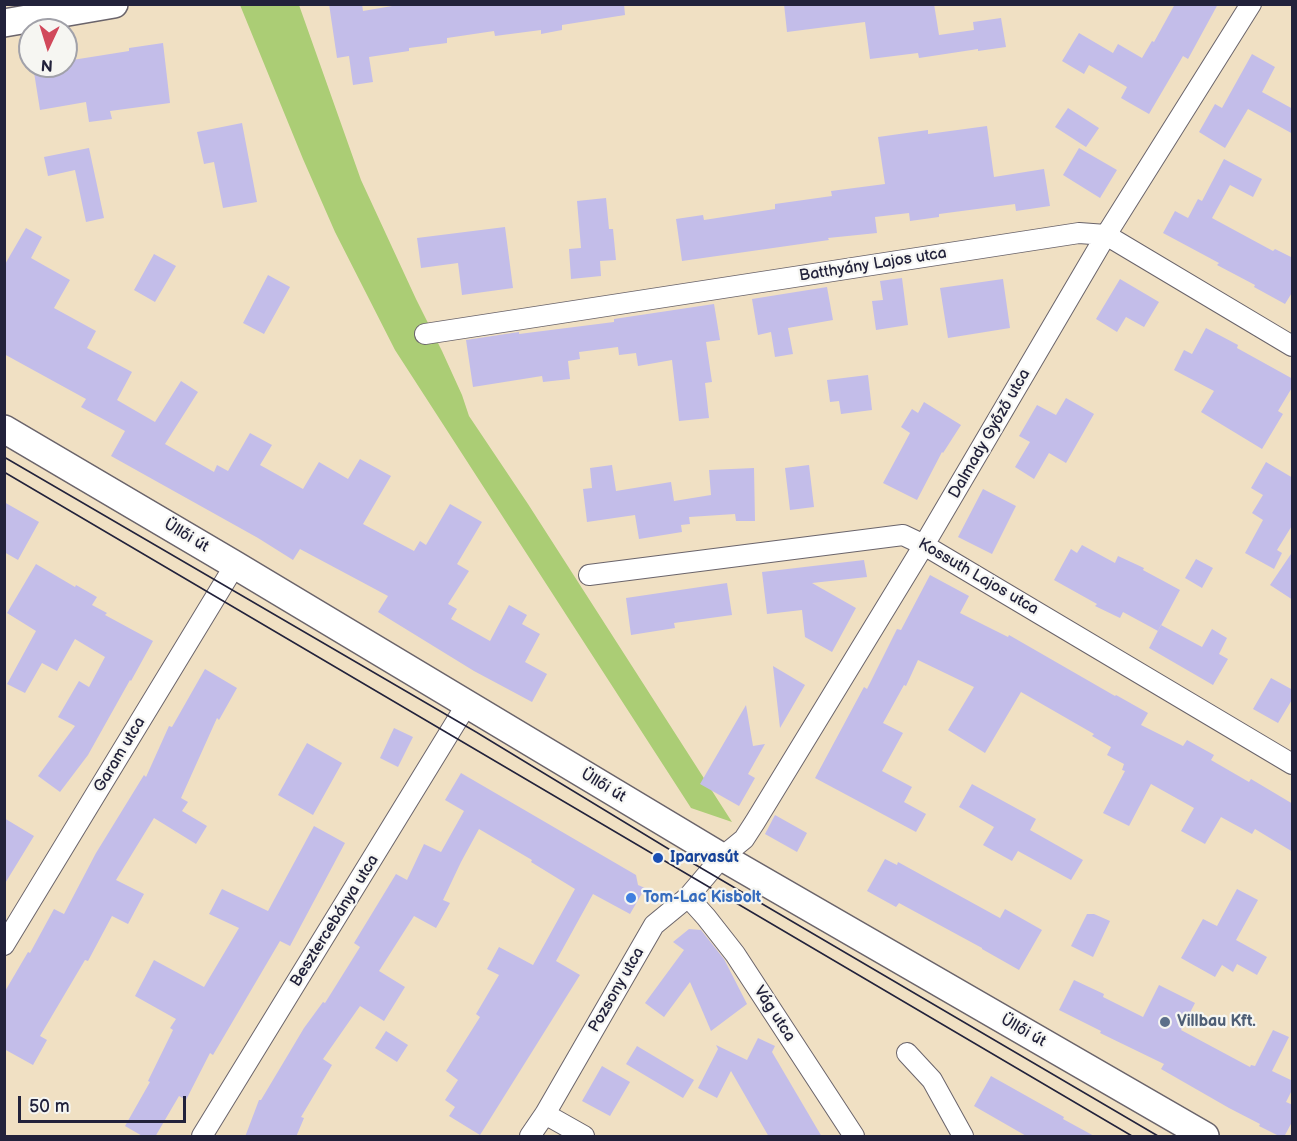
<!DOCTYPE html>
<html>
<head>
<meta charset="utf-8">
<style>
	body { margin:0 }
	#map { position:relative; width:1297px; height:1141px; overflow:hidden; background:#f0e0c3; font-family:"Balsamiq Sans",sans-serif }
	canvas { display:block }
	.frame { position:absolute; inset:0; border:6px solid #22223b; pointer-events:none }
	.north { position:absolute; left:18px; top:18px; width:60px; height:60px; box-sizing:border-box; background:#f6f6f2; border:2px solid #a1a1a9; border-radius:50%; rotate:184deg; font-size:16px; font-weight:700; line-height:24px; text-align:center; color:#22223b }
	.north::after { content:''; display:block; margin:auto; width:21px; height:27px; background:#d1495b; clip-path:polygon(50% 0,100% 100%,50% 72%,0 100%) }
	.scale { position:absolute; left:18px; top:1096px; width:168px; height:27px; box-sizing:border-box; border:3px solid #22223b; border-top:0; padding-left:8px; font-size:18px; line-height:21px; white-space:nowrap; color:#22223b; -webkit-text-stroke:4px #f6f6f2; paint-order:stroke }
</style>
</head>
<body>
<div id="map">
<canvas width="1297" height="1141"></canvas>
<div class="frame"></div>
<div class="north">N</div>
<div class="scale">50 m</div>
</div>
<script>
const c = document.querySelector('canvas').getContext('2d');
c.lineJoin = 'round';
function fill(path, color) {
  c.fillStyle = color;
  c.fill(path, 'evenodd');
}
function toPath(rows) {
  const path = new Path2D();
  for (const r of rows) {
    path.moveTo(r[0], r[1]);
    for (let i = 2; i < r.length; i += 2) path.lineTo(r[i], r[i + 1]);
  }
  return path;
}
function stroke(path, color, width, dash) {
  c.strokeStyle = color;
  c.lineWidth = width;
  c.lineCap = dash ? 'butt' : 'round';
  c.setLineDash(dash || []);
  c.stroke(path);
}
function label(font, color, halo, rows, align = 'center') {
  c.font = font + ' "Balsamiq Sans",sans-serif';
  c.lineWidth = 4.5;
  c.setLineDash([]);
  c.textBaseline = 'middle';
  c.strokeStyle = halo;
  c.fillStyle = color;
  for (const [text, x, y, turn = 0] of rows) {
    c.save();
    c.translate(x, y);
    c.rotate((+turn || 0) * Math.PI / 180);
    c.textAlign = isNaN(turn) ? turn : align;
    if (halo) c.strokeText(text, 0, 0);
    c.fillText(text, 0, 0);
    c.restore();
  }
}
fill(toPath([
	[240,5,299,5,361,180,416,299,442,351,462,395,469,416,528,504,732,822,691,808,395,350,335,232,303,159]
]), '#abcd75');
fill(toPath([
	[329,4,362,4,363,11,404,4,624,4,625,15,562,25,562,30,541,34,541,30,495,36,494,31,447,38,447,43,409,48,409,51,369,57,373,82,353,85,349,56,337,58],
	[784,4,934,4,939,35,974,30,973,22,1001,18,1006,47,978,51,978,49,919,58,918,53,870,59,865,22,787,32],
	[1175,4,1218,4,1188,59,1183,56,1149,114,1121,98,1127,87,1089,65,1084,74,1062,61,1079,33,1113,53,1118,44,1142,58,1152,41,1154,42],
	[163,43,170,103,110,111,112,119,89,122,86,102,40,110,33,66,66,66,66,61,129,51,129,48],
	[1252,54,1275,67,1262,92,1293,109,1293,134,1248,109,1225,148,1199,132,1215,104,1222,108],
	[1068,108,1099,128,1086,147,1055,127],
	[242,123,257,202,223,208,214,162,204,164,197,132],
	[987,126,994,177,1044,169,1050,206,1016,211,1015,204,939,214,939,217,910,221,909,213,875,217,877,233,828,238,829,240,682,261,676,219,703,215,704,220,775,209,775,204,832,196,831,191,885,184,878,137,928,130,928,134],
	[89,148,104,218,86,222,75,170,48,176,44,157],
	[1079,148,1117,170,1100,198,1063,175],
	[1224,159,1262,179,1253,197,1230,185,1212,218,1273,251,1275,249,1293,258,1293,291,1285,304,1254,287,1255,285,1217,265,1219,263,1163,233,1175,211,1188,218,1198,199,1202,201],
	[606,198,609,229,613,229,616,260,600,261,601,276,571,279,569,249,581,248,577,201],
	[505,227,513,288,462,295,458,263,421,268,417,238],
	[26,228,42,237,31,258,70,280,54,308,96,331,87,348,132,372,117,400,155,422,181,381,198,392,165,444,214,472,217,465,228,471,250,433,272,445,260,465,303,489,319,462,348,479,360,459,391,476,363,524,414,551,420,541,426,545,450,504,482,522,457,564,469,571,448,604,457,609,451,619,490,641,509,605,527,615,522,624,540,634,525,662,547,674,532,702,474,671,378,612,388,596,300,549,293,560,258,538,111,456,125,431,81,407,86,399,4,354,4,266],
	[154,254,176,266,155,302,134,290],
	[268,275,290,287,264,334,243,323],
	[902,278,908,325,876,330,872,301,883,300,880,281],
	[1003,279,1010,328,948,338,940,288],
	[1120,279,1159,302,1144,327,1126,317,1117,332,1096,319],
	[827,287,833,320,788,328,793,354,775,357,771,332,758,335,752,299],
	[714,304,720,340,706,342,712,382,705,383,709,418,679,421,672,360,638,366,636,353,619,355,618,347,579,352,580,359,568,361,570,379,543,382,542,376,473,387,466,340,519,332,519,334,614,322,614,319],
	[1206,328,1238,345,1237,348,1293,379,1293,386,1278,411,1283,414,1262,449,1201,412,1214,391,1174,370,1184,350,1192,354],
	[868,375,872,410,841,414,839,401,830,402,827,380],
	[1066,398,1094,414,1066,463,1049,453,1034,479,1015,467,1030,442,1019,436,1037,405,1056,415],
	[924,402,961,425,943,453,942,452,917,500,883,483,910,433,901,427,912,409,918,413],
	[1266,462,1293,478,1293,524,1277,550,1282,553,1274,569,1245,553,1263,520,1252,513,1263,495,1251,488],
	[612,465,616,491,671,482,674,501,711,495,709,470,754,468,755,521,736,521,735,514,689,517,690,524,681,525,682,532,639,539,635,515,587,522,583,489,592,488,590,468],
	[809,465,814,507,790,510,785,468],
	[983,489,1016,506,992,554,958,537],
	[4,502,39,522,18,560,4,552],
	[1082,545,1115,563,1118,556,1144,568,1143,570,1180,590,1158,631,1123,612,1120,618,1095,606,1097,604,1054,580,1071,549,1077,553],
	[1293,551,1293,600,1270,585],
	[1196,559,1213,568,1202,588,1185,578],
	[864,560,867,577,812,583,856,608,832,652,805,637,802,610,767,614,762,572],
	[36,564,75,587,76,585,97,597,92,605,107,613,105,615,153,641,131,681,130,680,88,755,60,792,38,776,75,726,58,717,79,681,89,687,105,657,75,639,57,671,42,663,25,693,7,684,36,631,7,613],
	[930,575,969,596,960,613,1008,637,1009,635,1115,696,1116,695,1148,713,1141,725,1183,746,1187,740,1214,755,1211,760,1249,782,1251,779,1293,804,1293,852,1255,829,1252,834,1221,817,1205,844,1181,831,1194,808,1151,784,1129,826,1103,813,1125,771,1122,770,1124,764,1107,755,1111,747,1092,736,1094,734,1021,692,985,753,948,730,974,687,918,660,906,686,904,685,883,723,903,733,882,771,912,787,904,802,926,814,916,832,815,778,864,687,867,689,897,629,901,630],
	[727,583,732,615,674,623,675,628,631,635,626,598],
	[1161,625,1202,647,1212,629,1227,638,1219,654,1228,659,1213,685,1149,648],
	[773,666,805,685,780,728],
	[205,669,237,688,219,720,217,718,181,798,188,802,182,811,207,826,196,844,154,818,116,880,144,894,128,924,112,916,88,961,85,960,40,1036,47,1040,33,1065,4,1049,4,993,28,952,30,953,54,909,64,914,96,853,144,775,146,777,169,726,172,727],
	[1271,678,1293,690,1293,698,1278,723,1253,709],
	[746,705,753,746,765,744,748,774,755,778,739,806,700,784],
	[394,728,413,737,398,767,380,758],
	[307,743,342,763,313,815,278,795],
	[461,773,636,875,638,885,645,888,630,914,593,894,556,961,580,975,480,1135,449,1116,455,1107,445,1100,458,1080,446,1071,480,1017,476,1014,499,975,487,969,499,947,533,965,575,889,531,862,532,860,479,829,461,862,443,900,450,903,436,928,414,916,379,971,405,987,384,1021,360,1006,323,1059,332,1065,301,1117,304,1118,296,1137,245,1137,259,1100,261,1100,304,1028,323,1002,325,1003,360,947,354,943,396,874,407,880,424,844,441,852,464,811,445,800],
	[972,784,1036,819,1030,830,1083,860,1071,880,1018,851,1012,861,983,845,994,827,959,807],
	[775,815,807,833,797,852,765,834],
	[4,818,34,836,4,885],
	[314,826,345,843,290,946,280,941,213,1055,210,1053,186,1100,179,1096,155,1137,144,1137,125,1126,150,1082,148,1081,173,1030,170,1028,176,1019,135,996,154,960,204,987,239,928,209,914,222,889,268,911],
	[885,859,897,865,898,862,1000,918,1005,909,1042,930,1019,970,982,949,982,948,899,903,896,907,867,891],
	[1237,889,1258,900,1236,940,1267,957,1257,975,1237,964,1233,972,1222,965,1215,977,1181,958,1203,919,1217,926],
	[1087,914,1094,914,1110,921,1093,957,1071,946],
	[689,929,701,930,724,959,747,1004,711,1031,690,982,664,1017,645,1003,684,950,673,942],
	[1074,980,1104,994,1103,997,1143,1017,1159,985,1195,1003,1181,1030,1250,1067,1251,1065,1255,1066,1273,1030,1289,1037,1272,1071,1293,1081,1293,1088,1286,1102,1293,1105,1293,1120,1284,1137,1281,1137,1259,1126,1260,1124,1229,1108,1161,1069,1164,1064,1100,1033,1101,1031,1059,1010],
	[386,1031,408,1045,397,1062,375,1048],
	[758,1038,775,1046,772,1052,822,1137,769,1137,731,1071,717,1098,698,1088,718,1049,716,1045,747,1060],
	[637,1046,694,1080,683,1098,626,1064],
	[602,1066,630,1082,610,1116,582,1101],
	[991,1076,1064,1117,1063,1119,1096,1137,1028,1137,974,1106]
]), '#c3bde9');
const street = toPath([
	[425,334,1079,233,1106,235,1292,346],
	[589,575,903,535,924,545,1292,764],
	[688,897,706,917,735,954,854,1136],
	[4,945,235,565],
	[907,1053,932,1080,963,1136],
	[545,1114,584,1136],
	[202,1136,467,704],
	[530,1136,545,1114,654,925,688,897,722,857,744,839,755,822,924,545,1106,235,1251,4]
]);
const secondary = toPath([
	[4,23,114,4],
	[4,429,235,565,722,857,1205,1136]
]);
stroke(street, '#6a646b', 22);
stroke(secondary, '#6a646b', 30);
stroke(street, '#fff', 20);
stroke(secondary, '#fff', 27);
stroke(toPath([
	[4,457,476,732,672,851,1158,1136],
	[4,472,1132,1136]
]), '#22223b', 1.5);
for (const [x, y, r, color] of [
	[658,858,6,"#1a4fb4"],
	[631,898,6,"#3f7fe0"],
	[1165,1022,6,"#5c6f8a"]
]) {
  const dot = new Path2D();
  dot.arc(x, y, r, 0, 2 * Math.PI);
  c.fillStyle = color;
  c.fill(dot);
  stroke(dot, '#f6f6f2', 2);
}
label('16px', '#22223b', '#f6f6f2', [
	["Batthyány Lajos utca",873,265,-9],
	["Dalmady Győző utca",990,434,-60],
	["Üllői út",186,536,31],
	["Kossuth Lajos utca",978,577,30],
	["Garam utca",120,755,-59],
	["Üllői út",603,786,31],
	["Besztercebánya utca",335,921,-58],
	["Pozsony utca",617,990,-60],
	["Vág utca",774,1014,57],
	["Üllői út",1023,1031,30]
]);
label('bold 16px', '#164399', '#f6f6f2', [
	["Iparvasút",670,858]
], 'left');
label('bold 16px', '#366cbe', '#f6f6f2', [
	["Tom-Lac Kisbolt",643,898]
], 'left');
label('bold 16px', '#4e5e75', '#f6f6f2', [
	["Villbau Kft.",1177,1022]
], 'left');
</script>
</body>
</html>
